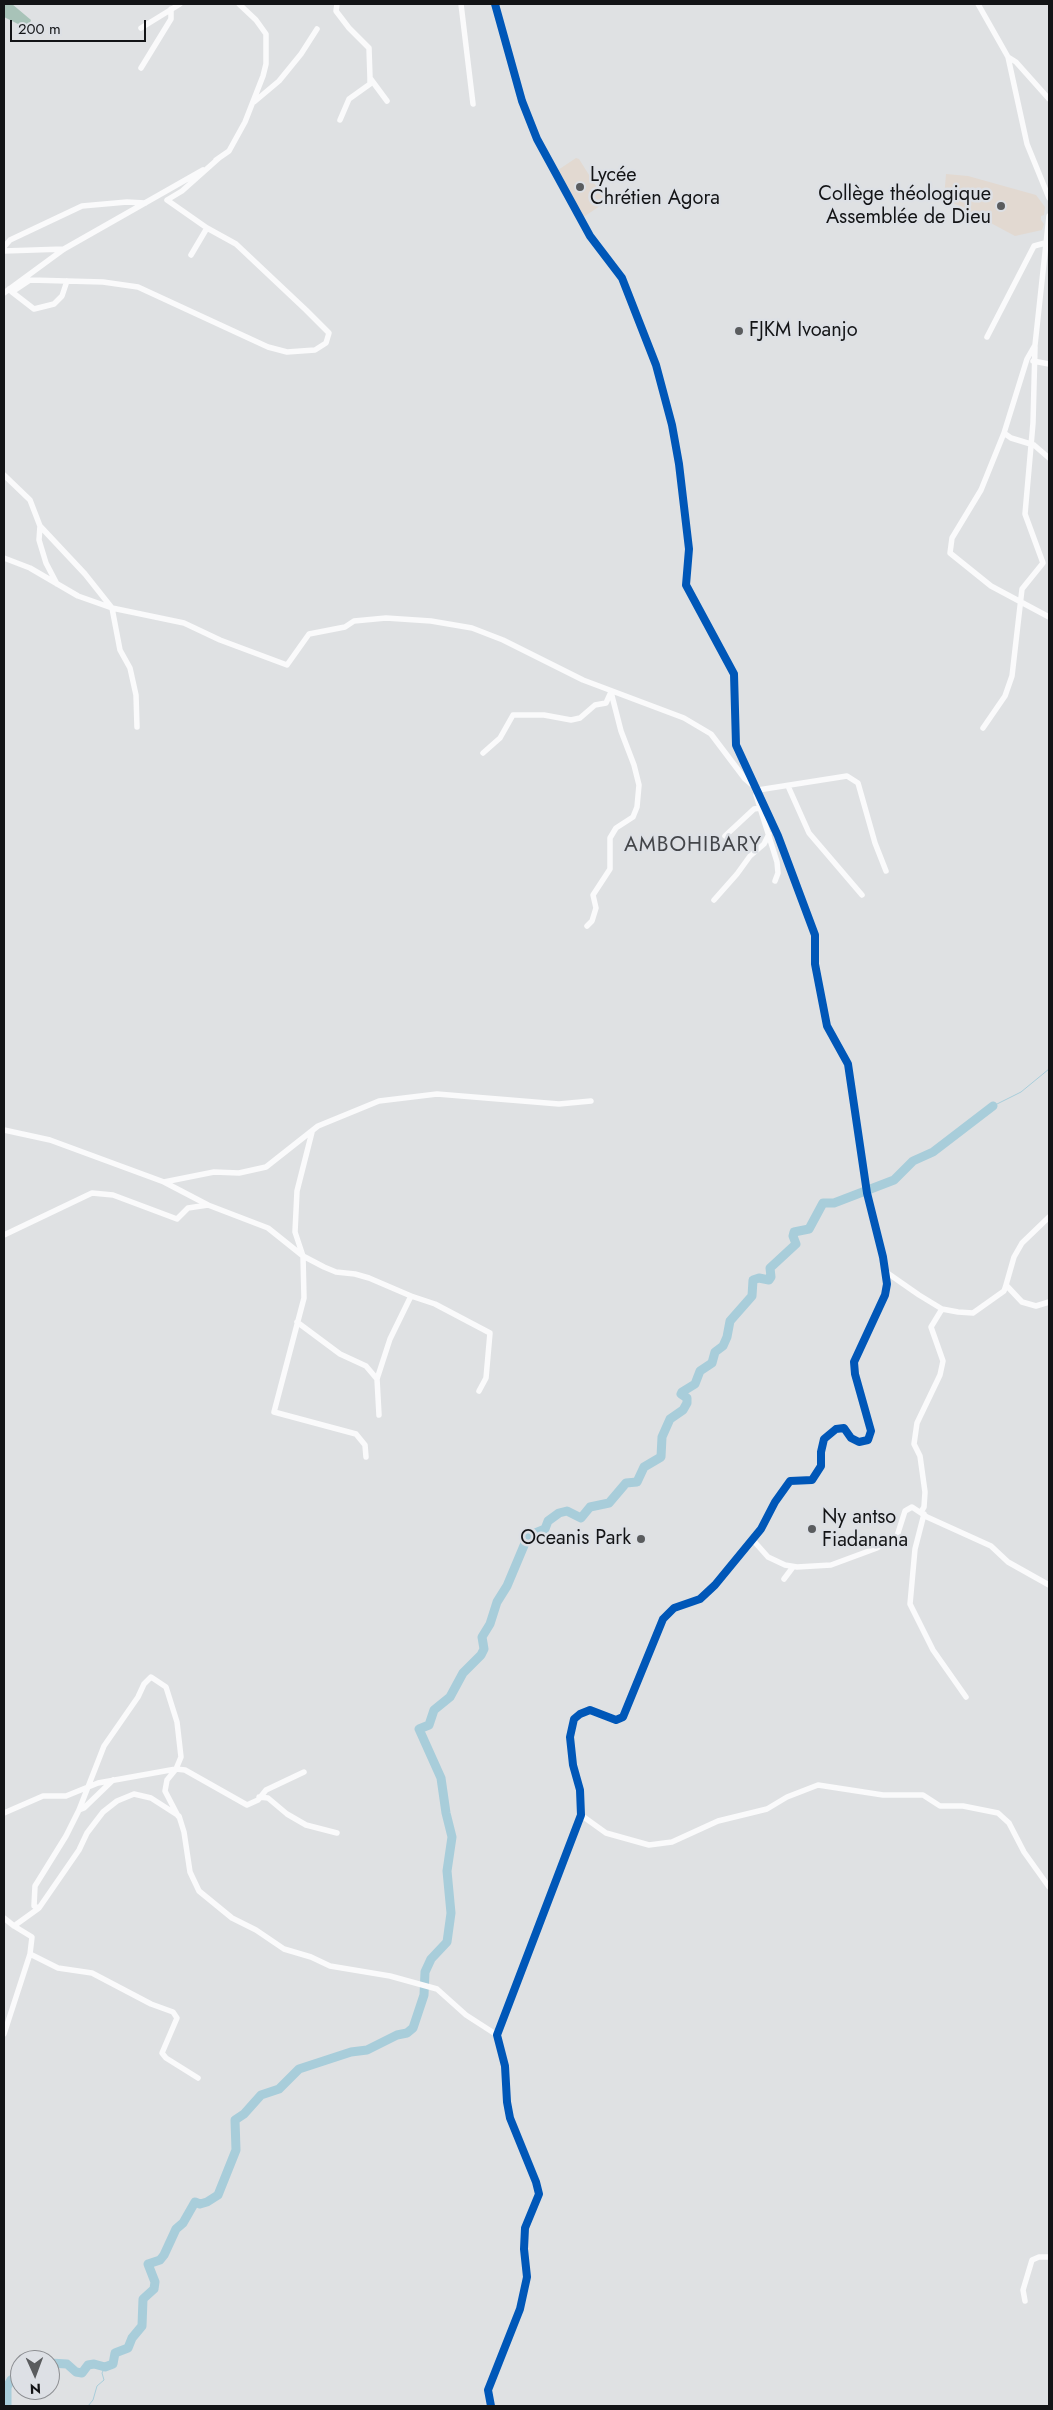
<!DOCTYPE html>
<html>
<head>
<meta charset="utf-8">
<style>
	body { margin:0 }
	#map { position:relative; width:1053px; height:2410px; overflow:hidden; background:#dfe1e3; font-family:Jost,sans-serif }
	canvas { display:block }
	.frame { position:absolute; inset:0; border:5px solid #131416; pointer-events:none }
	.north { position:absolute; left:10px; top:2350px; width:50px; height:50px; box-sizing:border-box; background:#dde0e5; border:1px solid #8c8e92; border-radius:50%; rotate:178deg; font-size:14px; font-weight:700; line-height:20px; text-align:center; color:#131416 }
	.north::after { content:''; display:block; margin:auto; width:18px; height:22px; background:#5a5c5e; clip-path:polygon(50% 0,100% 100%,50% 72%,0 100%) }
	.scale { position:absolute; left:10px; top:20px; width:136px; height:22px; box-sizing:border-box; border:2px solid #131416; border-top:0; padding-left:6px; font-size:15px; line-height:18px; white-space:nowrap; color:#131416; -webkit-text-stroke:4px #dde0e5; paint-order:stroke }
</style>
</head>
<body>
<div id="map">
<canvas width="1053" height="2410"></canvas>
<div class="frame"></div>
<div class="north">N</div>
<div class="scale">200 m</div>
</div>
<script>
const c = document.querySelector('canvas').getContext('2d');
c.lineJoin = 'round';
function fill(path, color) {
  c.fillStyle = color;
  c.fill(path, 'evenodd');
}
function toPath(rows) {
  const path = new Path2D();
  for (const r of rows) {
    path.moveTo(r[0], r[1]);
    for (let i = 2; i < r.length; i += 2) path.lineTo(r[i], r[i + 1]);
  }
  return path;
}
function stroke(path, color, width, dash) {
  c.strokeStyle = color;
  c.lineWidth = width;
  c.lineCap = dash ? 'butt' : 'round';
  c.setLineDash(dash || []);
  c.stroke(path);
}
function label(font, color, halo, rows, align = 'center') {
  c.font = font + ' Jost,sans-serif';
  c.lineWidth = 5;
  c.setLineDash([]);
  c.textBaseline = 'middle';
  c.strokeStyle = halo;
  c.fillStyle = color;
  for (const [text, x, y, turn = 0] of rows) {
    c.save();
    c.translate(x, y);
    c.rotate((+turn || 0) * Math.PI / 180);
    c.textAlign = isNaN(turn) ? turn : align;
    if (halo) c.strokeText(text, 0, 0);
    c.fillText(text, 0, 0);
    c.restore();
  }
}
fill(toPath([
	[576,158,579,159,606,202,582,218,555,172],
	[946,174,968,176,1036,195,1045,207,1044,215,1041,216,1041,220,1044,224,1042,230,1015,236,944,198]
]), '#e2d9d1');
fill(toPath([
	[4,4,12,4,31,20,28,29,4,17]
]), '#a8c3b8');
stroke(toPath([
	[993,1106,1021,1092,1049,1069],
	[88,2406,93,2400,97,2386,104,2380,102,2373,105,2367]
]), '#a8cdda', 1);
stroke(toPath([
	[50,2363,67,2364,76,2372,82,2373,88,2365,94,2364,105,2367,113,2364,115,2353,128,2348,132,2338,142,2326,143,2299,154,2289,155,2282,148,2264,160,2260,164,2255,176,2229,183,2223,195,2202,200,2204,207,2202,218,2195,236,2150,235,2120,244,2114,261,2095,279,2089,299,2069,351,2052,367,2050,397,2035,407,2033,413,2028,424,1995,425,1972,431,1959,447,1942,451,1913,447,1871,452,1837,446,1813,441,1778,419,1729,429,1725,434,1710,450,1697,463,1673,481,1655,484,1649,482,1637,490,1624,497,1602,507,1586,528,1536,545,1529,548,1521,559,1513,567,1511,581,1518,590,1507,609,1503,626,1483,637,1482,644,1467,661,1457,662,1437,670,1419,683,1410,687,1403,687,1398,681,1394,682,1392,695,1384,700,1371,712,1363,715,1352,723,1346,727,1337,730,1321,752,1296,753,1280,759,1278,769,1280,771,1277,770,1268,796,1244,793,1236,794,1232,809,1229,823,1203,834,1203,894,1180,913,1161,933,1152,993,1106],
	[7,2406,7,2387,11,2380,20,2375]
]), '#a8cdda', 9);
stroke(toPath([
	[337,4,336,11,349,28,369,48,370,78,387,101],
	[461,4,473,104],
	[978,4,1008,57,1027,144,1049,198],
	[141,28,180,4],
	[1008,57,1016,62,1049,99],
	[141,68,171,19,171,9],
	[254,102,279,81,301,54,317,29],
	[340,120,349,99,370,84,370,78],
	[216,160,229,151,245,122,263,76,266,64,266,34,256,20,239,4],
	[1049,216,1035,345,1027,359,1004,433,981,490,952,538,950,553,991,586,1049,617],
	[4,247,10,240,82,206,127,202,145,203],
	[4,251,64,249],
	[191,255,207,228],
	[9,289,12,292,30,280,103,282,138,287,268,347,287,352,315,350,326,343,329,333,306,310,236,244,207,228,167,200,182,191,219,158],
	[12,292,34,309,54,304,62,296,67,281],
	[4,293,64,249,203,170],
	[987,337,1034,246,1045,243],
	[1033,361,1049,364],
	[1004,433,1011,438,1034,445,1049,458],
	[4,475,30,500,40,526,85,574,112,608,184,623,220,640,287,665,309,634,345,627,354,621,386,618,431,621,472,628,503,640,583,680,684,718,711,734,745,779,758,790,847,776,858,783,875,843,886,871],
	[40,526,39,540,46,563,57,584],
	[4,558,30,568,78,596,112,608,120,650,130,668,136,695,137,727],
	[983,728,1005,696,1012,676,1022,589,1043,563,1025,514,1033,423,1035,347],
	[483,753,500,738,513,715,544,715,571,720,580,718,595,705,606,703,611,692],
	[788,786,809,833,862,895],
	[758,790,756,795,777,862,778,873,775,881],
	[725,836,754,809,760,808],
	[714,900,737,874,750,856,764,844,769,834],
	[587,926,592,921,596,908,593,895,610,869,610,838,616,828,633,817,637,807,639,785,634,765,621,731,611,692],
	[4,1130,50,1140,164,1182,208,1205,268,1228,303,1256,324,1267,336,1272,355,1274,369,1278,411,1296],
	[312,1132,297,1191,295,1232,303,1256,304,1298,274,1412,356,1434,365,1445,366,1457],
	[164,1182,214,1172,239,1173,266,1167,318,1126,379,1101,437,1094,559,1104,591,1101],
	[4,1235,92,1193,113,1195,177,1219,188,1208,208,1205],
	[886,1272,919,1295,942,1309,958,1312,973,1313,1004,1291,1006,1285,1022,1302,1036,1306,1049,1302],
	[1006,1285,1014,1257,1022,1243,1049,1217],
	[297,1322,340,1354,366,1366,377,1379,379,1415],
	[377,1379,390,1339,411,1296,435,1304,490,1333,486,1378,479,1391],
	[921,1512,924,1507,925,1492,920,1456,914,1444,917,1423,940,1375,943,1361,931,1327,942,1309],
	[924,1514,915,1549,910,1604,933,1650,966,1697],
	[752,1539,768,1557,785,1565,797,1567,831,1565,877,1548,897,1536,905,1511,912,1507,927,1517,991,1546,1008,1562,1049,1585],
	[784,1579,793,1567],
	[259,1797,268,1798,287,1814,306,1825,337,1833],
	[79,1810,84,1808,113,1780],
	[4,1813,43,1796,66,1796,98,1783,176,1769,185,1770,247,1805,258,1800,266,1790,304,1772],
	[581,1815,606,1833,649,1845,672,1842,718,1821,767,1809,787,1797,818,1785,883,1795,923,1795,940,1806,963,1806,998,1813,1009,1823,1024,1852,1049,1887],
	[39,1908,34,1906,35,1886,66,1836,79,1810,104,1746,138,1697,144,1684,151,1677,166,1687,177,1722,181,1757,176,1769,167,1780,165,1791,178,1816],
	[4,1918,14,1926,39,1908,79,1850,87,1833,103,1812,117,1801,134,1794,151,1798,179,1816,184,1832,190,1872,199,1891,232,1918,256,1930,284,1949,311,1957,330,1966,390,1976,437,1989,466,2015,497,2035],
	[14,1926,32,1937,30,1954,58,1968,92,1973,151,2004,173,2012,177,2018,162,2053,166,2058,198,2078],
	[4,2034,30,1954],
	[1025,2301,1023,2290,1032,2260,1039,2257,1049,2257],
	[491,2406,488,2390,520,2309,527,2277,524,2249,525,2228,539,2194,536,2182,510,2118,507,2102,505,2066,497,2035,581,1815,580,1790,573,1765,570,1737,574,1719,580,1714,590,1710,616,1720,623,1717,663,1619,674,1608,700,1599,715,1585,761,1529,775,1502,790,1481,812,1480,821,1466,821,1452,824,1439,836,1429,844,1428,851,1438,859,1442,868,1440,871,1431,855,1374,854,1362,885,1295,887,1284,883,1257,867,1193,848,1064,827,1026,815,964,815,935,778,836,736,745,734,674,686,585,689,549,679,464,672,425,656,365,622,278,590,236,537,139,522,101,495,4]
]), '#fafafb', 5.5);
stroke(toPath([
	[491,2406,488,2390,520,2309,527,2277,524,2249,525,2228,539,2194,536,2182,510,2118,507,2102,505,2066,497,2035,581,1815,580,1790,573,1765,570,1737,574,1719,580,1714,590,1710,616,1720,623,1717,663,1619,674,1608,700,1599,715,1585,761,1529,775,1502,790,1481,812,1480,821,1466,821,1452,824,1439,836,1429,844,1428,851,1438,859,1442,868,1440,871,1431,855,1374,854,1362,885,1295,887,1284,883,1257,867,1193,848,1064,827,1026,815,964,815,935,778,836,736,745,734,674,686,585,689,549,679,464,672,425,656,365,622,278,590,236,537,139,522,101,495,4]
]), '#0057b8', 8);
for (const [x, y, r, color] of [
	[580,187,5,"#5a5c5e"],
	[1001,206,5,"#5a5c5e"],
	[739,331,5,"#5a5c5e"],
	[812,1529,5,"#5a5c5e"],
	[641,1539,5,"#5a5c5e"]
]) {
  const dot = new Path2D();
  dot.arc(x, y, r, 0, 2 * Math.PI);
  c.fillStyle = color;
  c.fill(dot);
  stroke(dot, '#dde0e5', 2);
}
label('20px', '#131416', '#dde0e5', [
	["Lycée",590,176],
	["Chrétien Agora",590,199],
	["Collège théologique",991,195,"right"],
	["Assemblée de Dieu",991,218,"right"],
	["FJKM Ivoanjo",749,331],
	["Ny antso",822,1518],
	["Fiadanana",822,1541],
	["Oceanis Park",631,1539,"right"]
], 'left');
c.letterSpacing = '1px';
label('21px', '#434549', '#dde0e5', [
	["AMBOHIBARY",693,846]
]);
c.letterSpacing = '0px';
</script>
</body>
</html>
